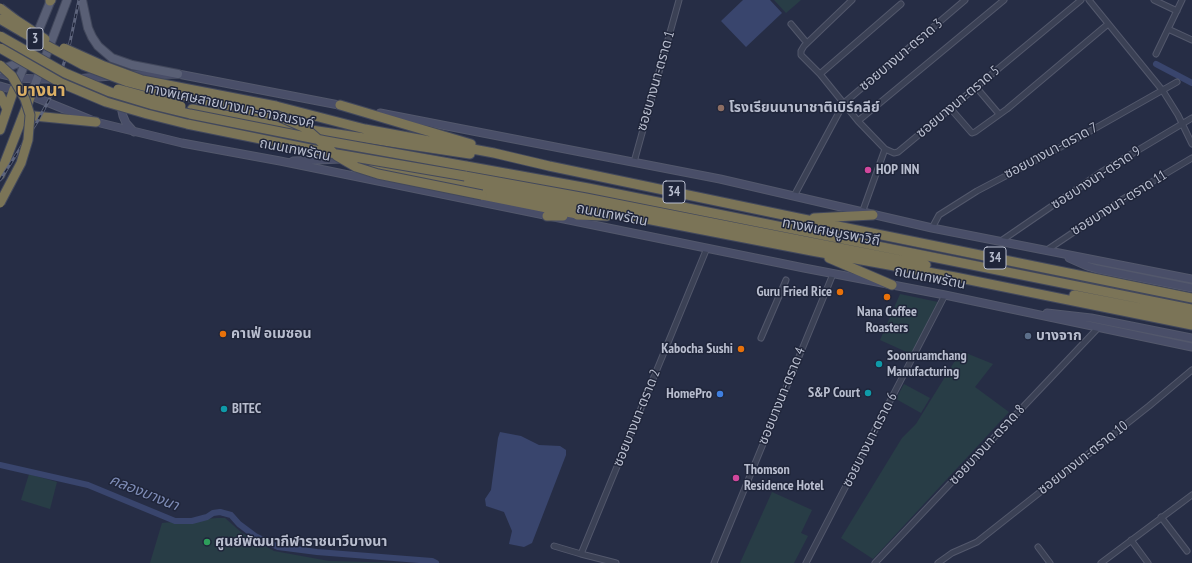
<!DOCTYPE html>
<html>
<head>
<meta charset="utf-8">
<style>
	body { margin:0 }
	canvas { display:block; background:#262d45 }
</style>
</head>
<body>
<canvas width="1192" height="563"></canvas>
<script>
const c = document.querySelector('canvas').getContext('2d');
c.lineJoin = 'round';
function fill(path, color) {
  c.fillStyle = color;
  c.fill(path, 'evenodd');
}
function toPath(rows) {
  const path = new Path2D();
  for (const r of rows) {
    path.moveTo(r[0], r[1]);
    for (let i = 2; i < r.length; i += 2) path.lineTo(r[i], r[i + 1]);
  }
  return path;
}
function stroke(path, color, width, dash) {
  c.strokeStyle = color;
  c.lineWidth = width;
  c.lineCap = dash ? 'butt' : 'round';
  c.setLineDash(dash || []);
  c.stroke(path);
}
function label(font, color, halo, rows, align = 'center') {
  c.font = font + ' "PT Sans Narrow","Noto Sans Thai",sans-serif';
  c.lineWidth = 3;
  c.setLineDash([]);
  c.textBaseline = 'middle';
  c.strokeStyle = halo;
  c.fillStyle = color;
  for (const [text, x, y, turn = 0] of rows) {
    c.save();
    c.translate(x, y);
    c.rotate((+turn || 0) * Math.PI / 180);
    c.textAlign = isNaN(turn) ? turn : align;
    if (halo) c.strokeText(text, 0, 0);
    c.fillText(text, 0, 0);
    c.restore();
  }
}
fill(toPath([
	[774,0,801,0,786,13],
	[900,294,938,302,911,354,880,340],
	[961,351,993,364,975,387,1009,412,873,559,841,538,902,438,916,424],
	[904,384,930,398,921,413,896,399],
	[29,474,57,482,50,509,21,500],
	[772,492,812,510,801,533,808,536,794,563,740,563],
	[217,518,225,518,242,533,274,551,329,561,406,563,150,563,162,523]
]), '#283d46');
fill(toPath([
	[743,0,770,0,782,13,746,47,721,21],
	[500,432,521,436,539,445,560,446,566,450,566,455,532,543,524,547,509,544,512,531,504,512,486,506,485,499,491,490,498,438]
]), '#39456d');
stroke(toPath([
	[1156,64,1192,83],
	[0,465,88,485,175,521,192,521,207,517,213,513,220,512,231,515,239,524,255,536,278,547,317,552,432,561,436,563]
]), '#39456d', 6);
const street = toPath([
	[852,0,804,46,801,51,801,55,820,74,858,121,885,149],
	[1089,0,1163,91,1178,115,1192,144],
	[1154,0,1177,11],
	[791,24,807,43],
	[1168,29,1192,40],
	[1156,54,1182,0],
	[820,74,901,4],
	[976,87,999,114],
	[951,109,971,132,972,133,975,132,1007,109,1108,24],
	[858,121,1004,0],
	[634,162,679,0],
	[794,196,844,103,965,0],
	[862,213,885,149,894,153,898,152,1081,0],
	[932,228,939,215,977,191,1078,138,1177,82],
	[1001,241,1103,171,1192,118],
	[1047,250,1123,199,1192,158],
	[761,338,786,280],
	[1161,517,1187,551],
	[1131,540,1148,563],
	[554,546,581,554],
	[1038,547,1050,563],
	[616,563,581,554,707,248],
	[714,563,833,274],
	[806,563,945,295],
	[875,563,1098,328],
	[938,563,952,553,977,542,1149,406,1192,370],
	[1101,563,1192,495]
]);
const secondary = toPath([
	[0,74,18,78,36,79,75,79,111,76],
	[129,75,178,74,344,106],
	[0,86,17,91],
	[27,94,96,122,182,143,280,161,804,268,945,295,1192,347],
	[120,102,123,116,126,123,134,132],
	[380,113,720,179,932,228,1192,279],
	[293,161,341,159],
	[1069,258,1087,266,1097,269,1192,288],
	[1047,313,1091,318,1192,338]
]);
const primary = toPath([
	[82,0,88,28,92,37,98,46,112,58,132,65,178,74],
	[0,70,26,60],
	[15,88,51,0],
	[31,95,67,0]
]);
const highway = toPath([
	[50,1,51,0],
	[0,95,7,109],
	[340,105,471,144],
	[276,106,365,129,494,153,549,166,798,218,1192,298],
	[192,109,278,125,470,154],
	[24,115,96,122],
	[0,130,14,89],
	[346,161,812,251,955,277,1192,325],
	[466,166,588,188,1192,309],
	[0,175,31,95],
	[465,176,586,198,926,265],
	[482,195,582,215],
	[577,215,607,216],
	[547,216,563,216],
	[814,218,873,215],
	[829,258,892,285],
	[1074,295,1192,318]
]);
stroke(street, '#53586c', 7);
stroke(secondary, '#53586c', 9);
stroke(primary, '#41475b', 10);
stroke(highway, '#42485c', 11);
stroke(street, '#3b4155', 5);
stroke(secondary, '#494e68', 7);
stroke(primary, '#595f75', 8);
stroke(highway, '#7b7457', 9);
const rail = toPath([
	[0,180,37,122,49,100,62,69,69,47,79,0]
]);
stroke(rail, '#5d647c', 3);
stroke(rail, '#1f253a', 1.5, [4.5]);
const highwayBridge = toPath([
	[0,8,16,20,45,39],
	[0,19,22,32,83,65,128,82,166,92,278,116,305,128,337,156,356,167,378,174,482,195],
	[0,36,65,73,110,92,153,105,190,114,326,141,466,166],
	[0,48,61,83,106,102,147,114,187,124,325,152,465,176],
	[64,48,104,66,142,80,276,106],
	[0,65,12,76,25,99,30,115,28,140,21,163,0,203],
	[118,89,181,106]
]);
stroke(highwayBridge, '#42485c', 11, []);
stroke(highwayBridge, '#7b7457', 9);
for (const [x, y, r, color] of [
	[721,108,4,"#8d6e63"],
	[868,170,4,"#d1479c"],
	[840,292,4,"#e8710a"],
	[887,297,4,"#e8710a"],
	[223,334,4,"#e8710a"],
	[1028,336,4,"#5c6f8a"],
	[741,349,4,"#e8710a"],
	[879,364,4,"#0f9aa8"],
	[868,393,4,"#0f9aa8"],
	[720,394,4,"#3f7fe0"],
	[224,409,4,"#0f9aa8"],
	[736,478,4,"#d1479c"],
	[207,542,4,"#2e9e5b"]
]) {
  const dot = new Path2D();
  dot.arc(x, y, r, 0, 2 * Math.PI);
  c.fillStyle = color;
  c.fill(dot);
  stroke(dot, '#1f253a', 1.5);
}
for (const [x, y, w] of [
	[35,39,16],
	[674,192,22],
	[995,258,22]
]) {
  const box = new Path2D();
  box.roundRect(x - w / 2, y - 11, w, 22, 3);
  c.fillStyle = '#1f253a';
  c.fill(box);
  stroke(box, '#b8bdce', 1);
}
label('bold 13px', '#b8bdce', null, [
	["3",35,39],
	["34",674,192],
	["34",995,258]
]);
label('14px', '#b8bdce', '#1f253a', [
	["ซอยบางนา-ตราด 3",901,55,-40],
	["ซอยบางนา-ตราด 1",656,81,-74],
	["ซอยบางนา-ตราด 5",958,102,-40],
	["ทางพิเศษสายบางนา-อาจณรงค์",230,106,12],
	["ถนนเทพรัตน",295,150,11],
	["ซอยบางนา-ตราด 7",1051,151,-28],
	["ซอยบางนา-ตราด 9",1096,178,-33],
	["ซอยบางนา-ตราด 11",1119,203,-32],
	["ถนนเทพรัตน",612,215,11],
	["ทางพิเศษบูรพาวิถี",831,232,11],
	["ถนนเทพรัตน",930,278,11],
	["ซอยบางนา-ตราด 4",782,396,-68],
	["ซอยบางนา-ตราด 2",637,418,-68],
	["ซอยบางนา-ตราด 6",870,440,-63],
	["ซอยบางนา-ตราด 8",987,445,-47],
	["ซอยบางนา-ตราด 10",1083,458,-38]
]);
label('bold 14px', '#b8bdce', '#1f253a', [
	["โรงเรียนนานาชาติเบิร์คลีย์",729,108],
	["HOP INN",876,170],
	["Guru Fried Rice",832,292,"right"],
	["Nana Coffee",887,312,"center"],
	["Roasters",887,328,"center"],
	["คาเฟ่ อเมซอน",231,334],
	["บางจาก",1036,336],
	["Kabocha Sushi",733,349,"right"],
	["Soonruamchang",887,356],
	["Manufacturing",887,372],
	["S&P Court",860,393,"right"],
	["HomePro",712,394,"right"],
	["BITEC",232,409],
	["Thomson",744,470],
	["Residence Hotel",744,486],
	["ศูนย์พัฒนากีฬาราชนาวีบางนา",215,542]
], 'left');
label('italic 15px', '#7e8cb6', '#1f253a', [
	["คลองบางนา",144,493,22]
]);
label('bold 18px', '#dcb065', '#1f253a', [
	["บางนา",41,91]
]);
</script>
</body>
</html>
